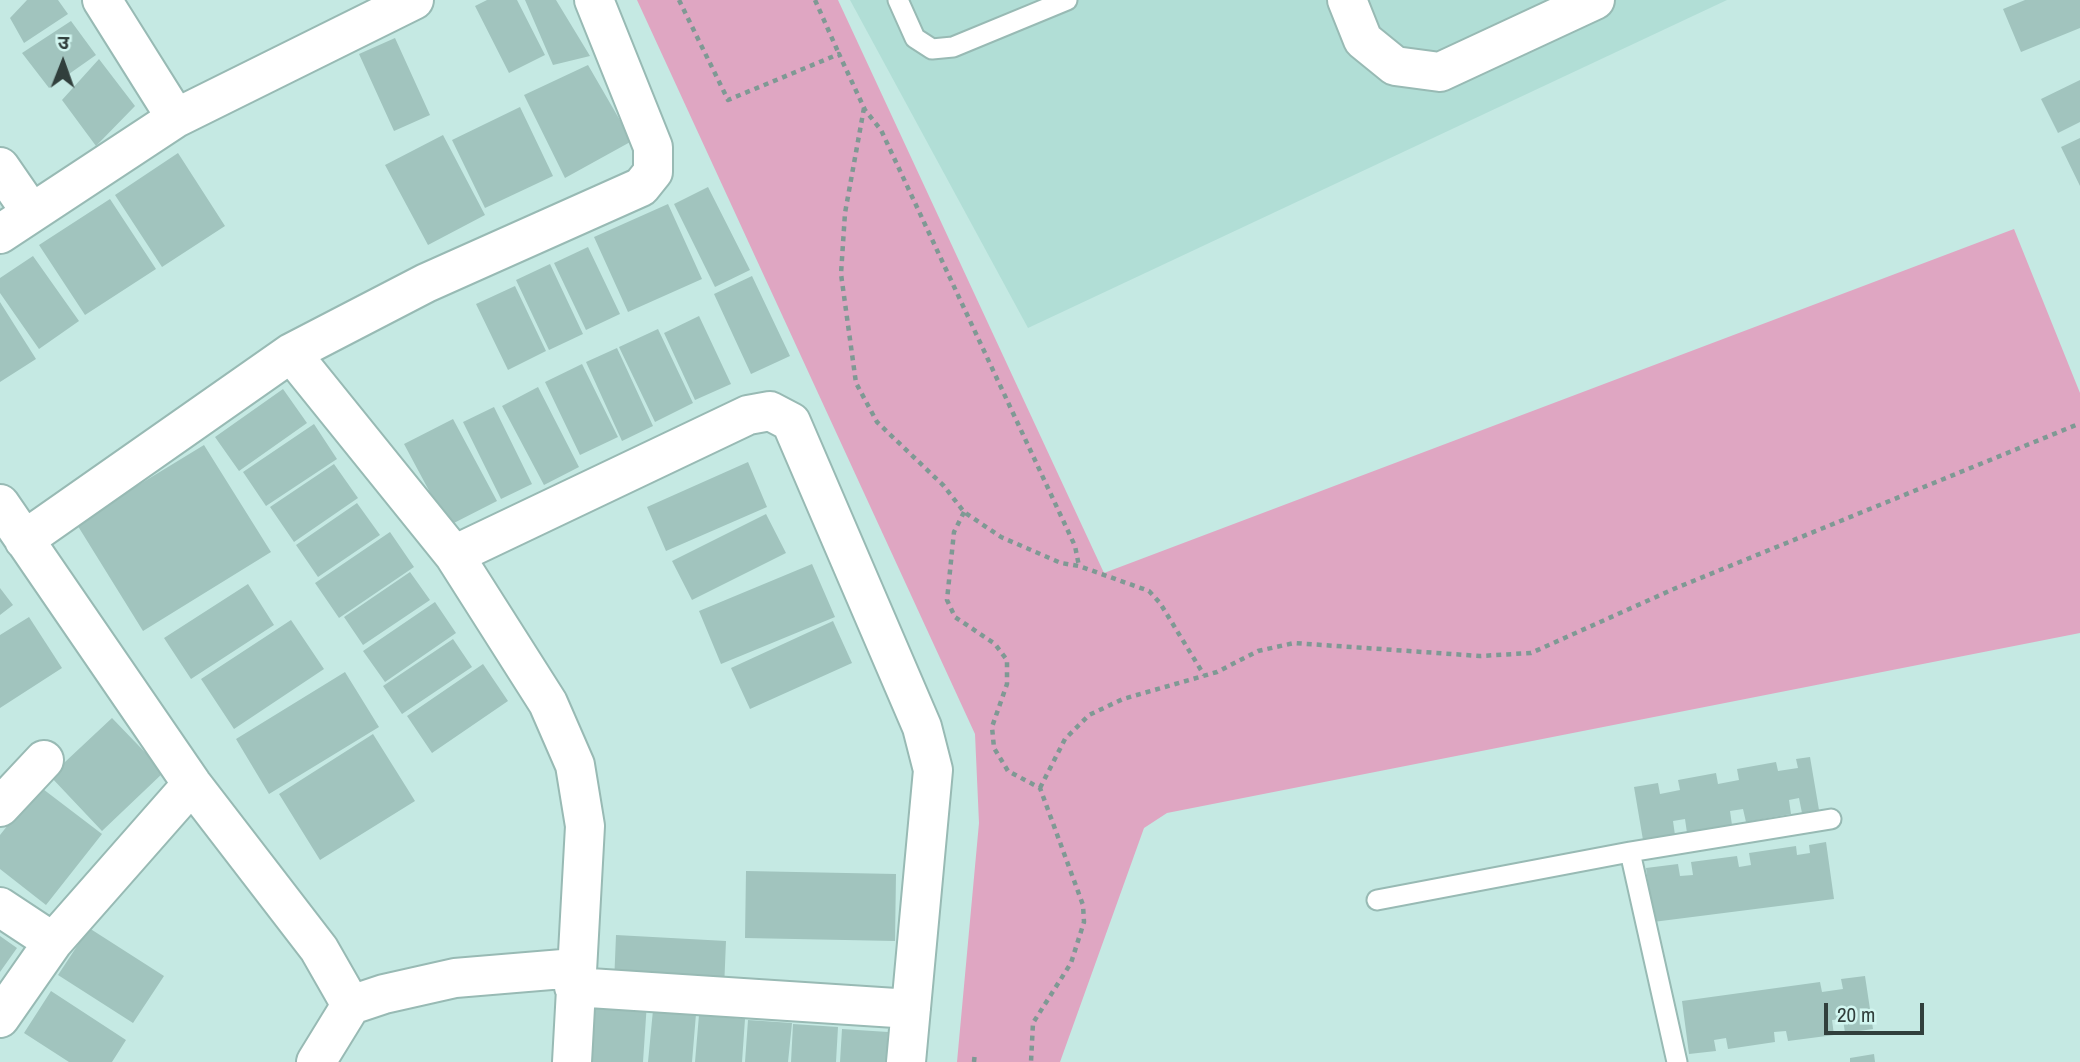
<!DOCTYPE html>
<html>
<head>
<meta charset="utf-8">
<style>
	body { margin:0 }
	#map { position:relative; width:2080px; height:1062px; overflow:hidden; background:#c5e9e3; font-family:"Archivo Narrow","Noto Sans Devanagari",sans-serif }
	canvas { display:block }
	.north { position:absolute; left:28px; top:28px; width:70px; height:70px; -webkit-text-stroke:5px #d2f6f0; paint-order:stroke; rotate:1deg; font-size:19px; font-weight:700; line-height:28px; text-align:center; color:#313f3c }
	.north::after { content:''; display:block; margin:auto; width:24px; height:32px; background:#313f3c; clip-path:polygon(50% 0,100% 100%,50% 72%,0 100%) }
	.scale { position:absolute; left:1824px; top:1003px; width:100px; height:32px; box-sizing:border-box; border:4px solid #313f3c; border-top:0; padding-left:9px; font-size:21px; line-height:24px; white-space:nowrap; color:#313f3c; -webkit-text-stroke:5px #d2f6f0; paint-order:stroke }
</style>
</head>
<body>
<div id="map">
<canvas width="2080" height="1062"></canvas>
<div class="north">उ</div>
<div class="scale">20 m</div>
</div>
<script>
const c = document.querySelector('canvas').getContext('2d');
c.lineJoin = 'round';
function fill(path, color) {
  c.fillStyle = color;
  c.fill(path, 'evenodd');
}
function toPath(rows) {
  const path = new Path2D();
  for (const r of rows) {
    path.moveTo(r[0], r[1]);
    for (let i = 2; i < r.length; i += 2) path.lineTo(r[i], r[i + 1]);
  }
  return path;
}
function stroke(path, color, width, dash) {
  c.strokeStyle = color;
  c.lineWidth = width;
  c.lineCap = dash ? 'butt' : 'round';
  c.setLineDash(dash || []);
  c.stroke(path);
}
fill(toPath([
	[850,0,1727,0,1028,328]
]), '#b1ded6');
fill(toPath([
	[637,0,838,0,1104,573,2014,229,2080,393,2080,633,1167,813,1144,828,1060,1062,957,1062,979,823,975,734]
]), '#dfa6c2');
fill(toPath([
	[27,0,58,0,68,14,24,43,10,18],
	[487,0,517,0,545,55,509,73,475,6],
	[525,0,556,0,590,56,553,65],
	[2025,0,2080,0,2080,28,2021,52,2003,9],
	[71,21,96,55,49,88,22,53],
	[395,38,430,115,394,131,359,54],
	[99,59,135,106,96,146,62,100],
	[588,65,632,141,565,178,524,95],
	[2080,80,2080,122,2058,133,2041,99],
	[520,107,553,176,485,208,452,140],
	[443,135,485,215,428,245,385,165],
	[2080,138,2080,186,2061,147],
	[178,153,225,226,162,267,115,195],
	[708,187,750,270,715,287,674,204],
	[110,199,156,269,85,315,39,245],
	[668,204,702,279,628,312,594,237],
	[588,247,620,314,586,330,554,263],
	[33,256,79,321,39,349,0,293,0,278],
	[550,264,583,334,549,350,516,280],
	[752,276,790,356,751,374,714,294],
	[515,286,546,351,508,370,476,304],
	[0,302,36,359,0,382],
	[699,316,731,384,695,400,664,333],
	[658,329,693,403,655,422,619,347],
	[617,348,653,426,622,441,586,362],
	[582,364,618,437,580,455,545,382],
	[538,387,579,467,544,485,502,406],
	[283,389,307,423,239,471,215,437],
	[494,407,532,484,501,499,463,422],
	[453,419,497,501,448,526,404,444],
	[314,424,337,459,266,506,243,472],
	[204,445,271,552,143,631,76,523],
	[748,462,767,507,666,551,647,507],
	[334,464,358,498,294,542,270,507],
	[357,503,380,535,318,577,296,545],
	[766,514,786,553,692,600,672,561],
	[390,532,414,567,339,618,315,583],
	[812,564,835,617,721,664,699,611],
	[410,572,430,600,363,645,344,617],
	[248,584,274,625,191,679,164,638],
	[0,588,13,605,0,615],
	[435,602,456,633,385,682,363,651],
	[29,617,62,668,0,708,0,635],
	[291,620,324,669,234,729,201,679],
	[833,621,852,663,750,709,731,668],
	[453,639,472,667,402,714,383,686],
	[483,664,508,701,432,753,407,716],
	[345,672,379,727,269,794,236,739],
	[112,718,164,772,102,831,50,776],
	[373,734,415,801,320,860,279,794],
	[1810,757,1819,810,1802,813,1799,798,1789,800,1791,814,1746,822,1743,809,1730,811,1732,825,1687,833,1685,819,1673,821,1675,835,1643,840,1634,787,1658,783,1660,794,1680,790,1678,780,1716,773,1718,784,1739,780,1737,769,1776,762,1778,771,1798,768,1796,759],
	[39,786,102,834,46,905,0,869,0,835],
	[1826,842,1834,899,1653,922,1646,868,1678,864,1680,876,1693,875,1691,862,1737,856,1739,867,1751,865,1749,853,1796,846,1797,855,1810,853,1809,845],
	[746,871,896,874,895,941,745,938],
	[89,928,164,976,133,1023,58,975],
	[616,935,726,941,724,989,614,984],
	[0,936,17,948,0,972],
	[1865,976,1873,1029,1845,1033,1843,1019,1832,1020,1834,1035,1788,1041,1786,1031,1774,1032,1775,1042,1728,1049,1726,1038,1714,1040,1716,1051,1689,1054,1682,1001,1820,982,1822,992,1843,989,1841,979],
	[51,991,126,1040,112,1062,69,1062,24,1033],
	[591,999,647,1002,643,1062,587,1062],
	[653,1010,696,1014,692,1062,648,1062],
	[699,1015,745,1019,742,1062,695,1062],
	[748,1020,792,1023,788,1062,745,1062],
	[793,1024,838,1027,836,1062,791,1062],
	[842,1029,888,1032,886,1062,840,1062],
	[1874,1054,1875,1062,1850,1062,1850,1058]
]), '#a1c4be');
const service = toPath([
	[898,0,915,38,932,49,953,47,1067,0],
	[1630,852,1677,1062],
	[1377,900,1630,852,1831,819]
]);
const minor = toPath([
	[102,0,176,118],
	[1347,0,1363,40,1395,66,1440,72,1595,0],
	[0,167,31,212],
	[0,234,176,118,414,0],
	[291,353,454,555,548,703,575,765,585,826,572,1062],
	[0,504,192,784,319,949,351,1005],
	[24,540,291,353,426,283,641,187,653,172,653,147,594,0],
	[454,555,748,415,770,411,791,422,922,727,933,770,906,1062],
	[0,807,44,760],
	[0,907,53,942],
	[574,987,911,1009],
	[0,1018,53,942,192,784],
	[316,1062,351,1005,384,994,455,978,575,968]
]);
stroke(service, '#98bab4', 23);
stroke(minor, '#98bab4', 42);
stroke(toPath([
	[679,0,728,100,839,54,865,110,881,130,1075,546,1079,566],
	[815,0,839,54],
	[864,108,845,213,841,274,856,383,877,422,944,486,964,512,1001,537,1061,563,1079,566,1149,591,1160,603,1204,675],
	[964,512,954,532,947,600,955,617,995,644,1007,660,1007,684,992,727,994,748,1008,771,1040,788,1083,905,1084,922,1071,963,1033,1023,1031,1062],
	[1040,788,1065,739,1089,715,1123,699,1217,672,1258,651,1294,643,1480,656,1531,653,1676,588,2076,425],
	[974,1062,975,1052]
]), '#7f9994', 4.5, [5, 5]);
stroke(service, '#fff', 19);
stroke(minor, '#fff', 38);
</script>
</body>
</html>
